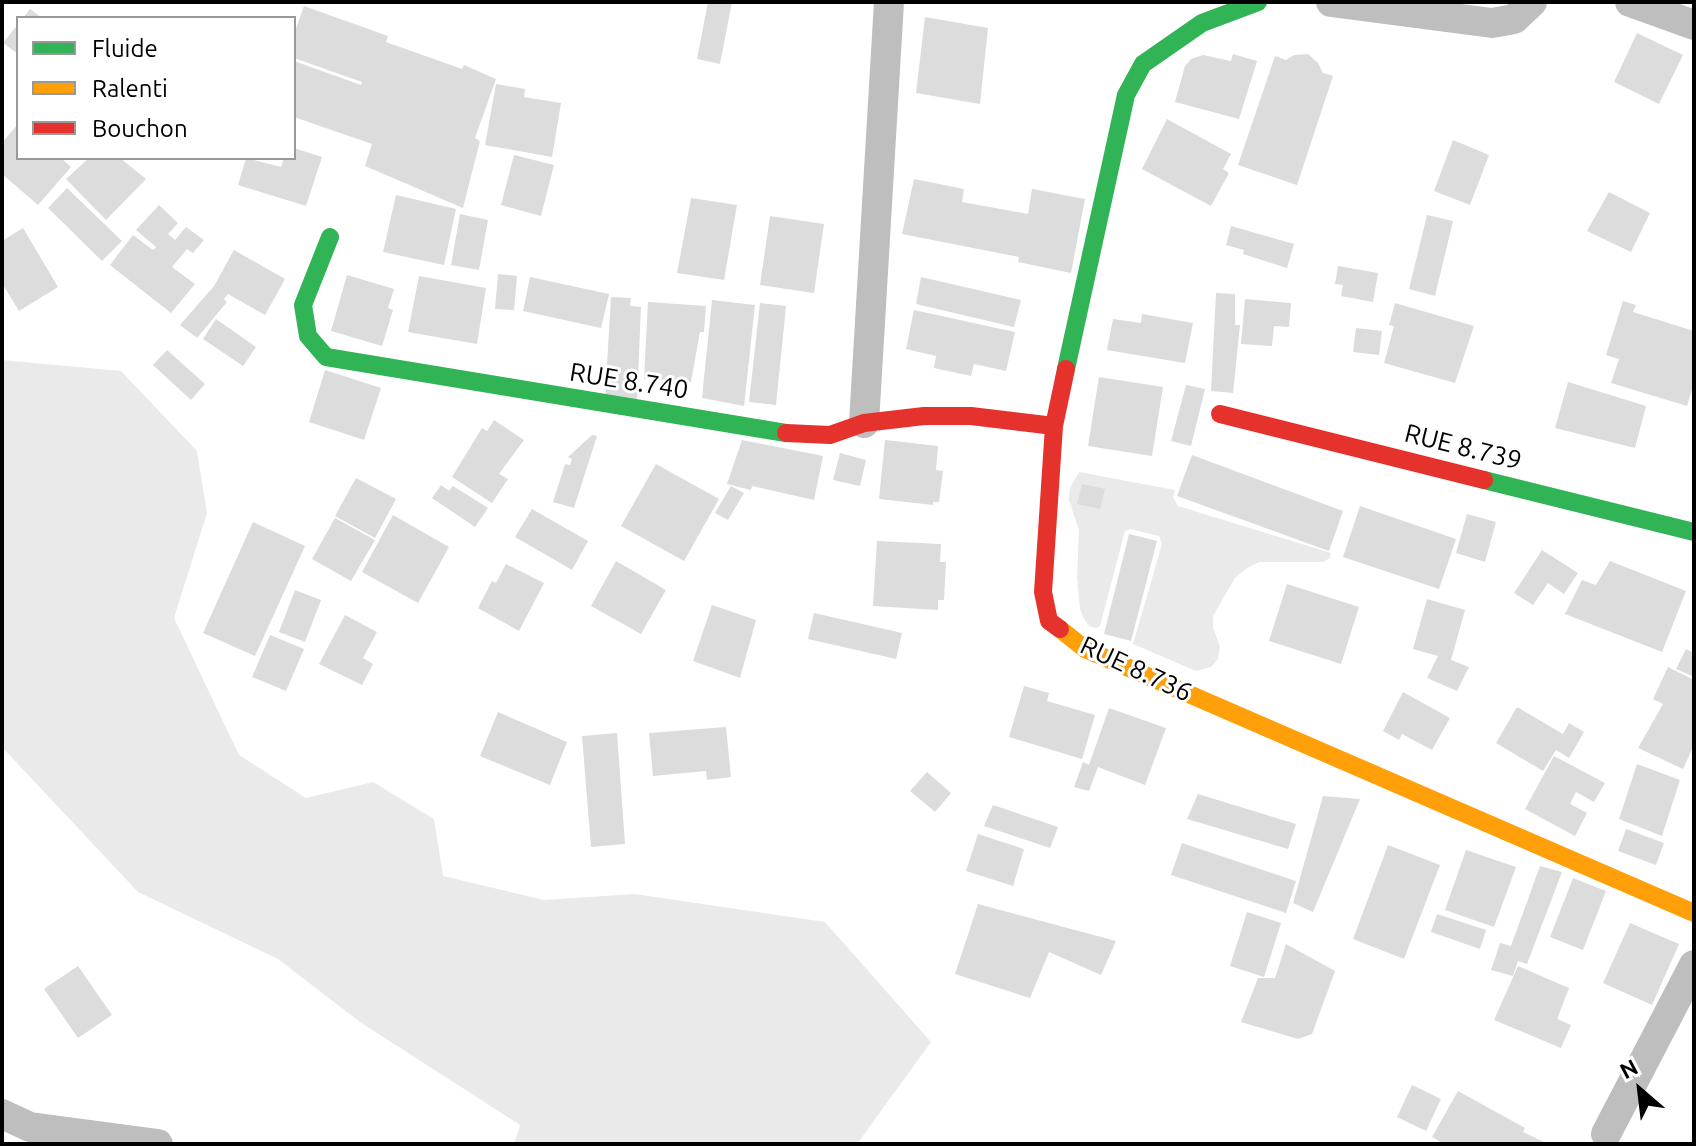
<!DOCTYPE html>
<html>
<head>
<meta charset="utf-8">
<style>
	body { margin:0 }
	#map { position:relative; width:1696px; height:1146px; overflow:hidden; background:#fff; font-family:Ubuntu,sans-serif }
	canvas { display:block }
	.frame { position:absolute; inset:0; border:4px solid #000; pointer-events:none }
	.legend { position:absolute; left:16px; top:16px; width:280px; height:144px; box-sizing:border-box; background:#fff; border:2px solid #999; margin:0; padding:10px 14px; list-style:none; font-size:24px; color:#000 }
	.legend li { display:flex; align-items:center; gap:16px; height:40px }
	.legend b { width:40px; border:2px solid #999 }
	.north { position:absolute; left:1600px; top:1050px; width:80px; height:80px; -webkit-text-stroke:6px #fff; paint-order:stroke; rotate:332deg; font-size:22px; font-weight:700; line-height:32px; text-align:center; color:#000 }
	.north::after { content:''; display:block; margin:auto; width:28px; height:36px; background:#000; clip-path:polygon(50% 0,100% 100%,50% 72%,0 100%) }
</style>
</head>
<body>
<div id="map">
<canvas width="1696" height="1146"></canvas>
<div class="frame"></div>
<ul class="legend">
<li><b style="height:10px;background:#30b455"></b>Fluide</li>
<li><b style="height:10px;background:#ff9f0a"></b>Ralenti</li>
<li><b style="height:10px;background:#e5322d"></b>Bouchon</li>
</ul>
<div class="north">N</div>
</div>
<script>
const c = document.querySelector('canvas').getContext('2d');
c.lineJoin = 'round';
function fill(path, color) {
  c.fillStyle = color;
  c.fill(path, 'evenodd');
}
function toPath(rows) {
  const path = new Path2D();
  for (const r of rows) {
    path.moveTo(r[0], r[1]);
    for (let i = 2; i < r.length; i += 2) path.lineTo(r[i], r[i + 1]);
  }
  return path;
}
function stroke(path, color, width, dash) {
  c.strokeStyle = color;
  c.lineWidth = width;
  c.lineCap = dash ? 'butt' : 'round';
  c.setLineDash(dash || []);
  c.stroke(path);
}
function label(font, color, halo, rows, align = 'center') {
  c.font = font + ' Ubuntu,sans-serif';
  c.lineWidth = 6;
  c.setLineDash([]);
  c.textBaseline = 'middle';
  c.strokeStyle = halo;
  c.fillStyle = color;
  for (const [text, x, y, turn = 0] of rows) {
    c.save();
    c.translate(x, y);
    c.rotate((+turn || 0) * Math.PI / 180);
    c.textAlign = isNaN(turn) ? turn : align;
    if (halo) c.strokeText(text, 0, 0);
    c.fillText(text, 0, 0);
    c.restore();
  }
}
fill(toPath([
	[2,360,121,371,197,451,207,513,174,618,239,755,306,798,373,782,434,819,443,876,544,900,635,894,825,922,931,1042,857,1144,514,1144,520,1125,360,1022,278,959,138,892,2,747],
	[1079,472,1175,490,1173,497,1178,506,1331,553,1330,558,1323,562,1259,562,1247,568,1235,578,1213,616,1213,627,1220,647,1218,659,1211,667,1196,671,1133,644,1162,544,1159,536,1130,529,1125,531,1100,626,1096,628,1089,626,1083,617,1080,609,1077,577,1079,530,1069,500,1070,488]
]), '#eaeaea');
fill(toPath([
	[708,2,732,2,720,64,697,59],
	[304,6,388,36,386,42,462,69,464,65,496,79,475,138,480,141,463,208,365,166,372,144,294,117,294,61,361,85,362,82,294,58,294,34],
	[30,9,42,18,23,18],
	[925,17,988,28,980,104,916,93],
	[18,24,18,54,3,43],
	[1637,33,1683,55,1659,104,1614,82],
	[1233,54,1257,61,1239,119,1175,102,1185,66,1191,59,1203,55,1231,61],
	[1308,54,1318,63,1323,73,1333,76,1297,185,1238,165,1275,56,1286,60,1294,55],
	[496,84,525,89,524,97,561,103,552,157,485,145],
	[1167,119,1231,154,1223,169,1229,173,1211,206,1142,169],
	[18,124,18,158,61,158,71,167,38,205,2,174,2,143],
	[1453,140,1489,155,1470,205,1434,191],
	[294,148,322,157,306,206,238,185,246,158,281,167,284,158,294,158],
	[514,155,554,165,541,216,501,205],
	[89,158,120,158,146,179,106,220,66,179],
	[914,179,964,189,962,202,1028,214,1032,189,1085,199,1071,273,1018,262,1019,257,902,234],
	[67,188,122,241,102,261,48,208],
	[1609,192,1650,213,1631,252,1587,231],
	[396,195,456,209,444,265,383,252],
	[691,198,737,205,724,280,677,273],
	[159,205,178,223,168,234,175,240,186,227,204,240,193,253,187,249,172,267,195,284,171,313,110,265,133,235,153,250,156,247,136,230],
	[460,214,488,220,479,270,451,265],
	[1427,215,1453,221,1435,296,1409,289],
	[770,216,824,224,814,293,760,285],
	[1231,226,1294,244,1287,268,1243,254,1244,250,1226,245],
	[23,228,58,287,19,311,2,283,2,241],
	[234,250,285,279,265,315,228,294,224,299,227,302,197,338,180,325,214,286],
	[1338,266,1378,273,1373,302,1341,296,1343,285,1335,284],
	[498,274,517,276,514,310,495,309],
	[347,275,394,289,388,308,393,310,382,346,331,331],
	[419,276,486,288,477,344,408,332],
	[530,277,609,294,601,328,523,311],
	[921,277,1021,300,1014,327,916,304],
	[1216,293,1235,294,1235,325,1240,325,1233,393,1211,391],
	[611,297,631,298,630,306,641,307,637,400,605,399],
	[1245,299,1291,303,1289,327,1274,326,1272,346,1241,344],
	[712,300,755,305,744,406,702,398],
	[1623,301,1636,305,1633,312,1694,331,1694,383,1687,406,1611,383,1619,359,1606,355],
	[648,302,706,306,704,332,700,332,691,382,644,379],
	[760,303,786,306,776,405,749,402],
	[1395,303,1474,326,1455,383,1384,363,1394,326,1389,325],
	[914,310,1015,332,1006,371,974,364,971,376,934,368,936,356,906,349],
	[1142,314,1193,323,1185,363,1107,350,1113,319,1141,323],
	[216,319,256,347,243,366,203,339],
	[1356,328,1382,331,1379,355,1353,352],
	[167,350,205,384,191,400,153,365],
	[325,370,381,388,364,440,309,422],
	[1099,377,1163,387,1152,456,1088,446],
	[1568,382,1646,406,1635,448,1555,428],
	[1186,385,1205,389,1191,446,1171,441],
	[494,420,524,440,499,474,508,479,492,503,452,477,482,428,487,431],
	[592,435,597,436,574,508,553,502,565,464,570,465,572,459,568,457],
	[742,440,823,456,814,500,752,486,751,490,727,484],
	[885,440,938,446,936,470,943,471,939,502,933,502,933,505,879,499],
	[840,453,866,460,860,486,833,480],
	[1192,455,1343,511,1329,551,1177,496],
	[656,464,719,499,684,561,621,526],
	[356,478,396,499,375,538,335,516],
	[1082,484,1105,489,1100,509,1077,504],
	[441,485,449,491,453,486,488,508,475,527,432,498],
	[731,486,744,493,728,520,715,513],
	[1360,506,1456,539,1439,589,1343,557],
	[532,509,588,541,572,570,515,537],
	[1467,514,1496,522,1485,562,1456,553],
	[393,515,449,547,418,603,362,572],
	[335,518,375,540,351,581,312,559],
	[253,522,305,546,255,656,203,633],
	[1129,534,1157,541,1131,641,1104,634],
	[877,541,941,544,940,562,946,562,944,600,938,600,938,610,873,606],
	[1542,550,1578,573,1564,594,1548,583,1533,605,1514,593],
	[616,561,666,590,641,634,591,606],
	[1610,561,1686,591,1662,652,1565,614,1582,580,1596,585],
	[506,564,544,583,519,631,478,608,492,581,496,583],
	[1287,584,1359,607,1341,664,1269,641],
	[295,590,321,600,305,642,279,632],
	[1427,599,1465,610,1451,660,1469,667,1457,691,1427,678,1438,656,1413,649],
	[712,605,756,620,740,678,693,661],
	[814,613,902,633,896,659,808,639],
	[345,615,377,632,363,658,373,664,362,685,319,664],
	[270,635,304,649,286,691,252,677],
	[1686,649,1694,653,1694,677,1676,669],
	[1668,667,1694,680,1694,745,1683,769,1638,748,1663,704,1653,699],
	[1024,686,1049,693,1047,701,1095,715,1082,759,1009,737],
	[1403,692,1450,718,1432,750,1402,734,1399,740,1383,731],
	[1517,707,1563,734,1569,723,1584,732,1569,758,1556,750,1543,771,1496,743],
	[1109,708,1166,728,1145,785,1098,767,1089,791,1074,787,1083,762,1089,765],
	[498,712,567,742,550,785,480,756],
	[726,727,731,777,707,780,706,771,653,776,649,733],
	[617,733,625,844,591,847,582,736],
	[1554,756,1605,783,1594,802,1576,792,1570,804,1587,813,1575,836,1525,809],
	[1637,764,1680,780,1662,836,1619,819],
	[927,772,951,793,935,812,910,791],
	[1198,794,1296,824,1288,849,1187,819],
	[1323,796,1360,799,1313,912,1293,903],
	[993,805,1058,827,1050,848,984,826],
	[1626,829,1664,843,1656,865,1618,851],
	[978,834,1024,849,1013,886,966,871],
	[1182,843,1296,881,1286,913,1171,875],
	[1388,845,1440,865,1404,959,1353,939],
	[1466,850,1516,867,1494,927,1445,910],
	[1540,866,1562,872,1527,964,1518,961,1513,976,1491,970,1500,943,1511,946],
	[1573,878,1606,891,1583,950,1550,937],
	[978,904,1116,941,1101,975,1049,952,1030,998,955,974],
	[1247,912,1281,923,1264,977,1230,966],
	[1437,914,1486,930,1480,949,1431,932],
	[1630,923,1679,944,1652,1005,1603,983],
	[1286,944,1335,971,1312,1034,1298,1039,1241,1022,1258,978,1275,978],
	[78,966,112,1015,78,1038,44,989],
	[1518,966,1569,988,1557,1019,1571,1025,1561,1048,1494,1020],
	[1412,1085,1441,1099,1426,1131,1397,1117],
	[1458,1091,1525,1128,1523,1132,1548,1144,1444,1144,1432,1137]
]), '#dcdcdc');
stroke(toPath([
	[1331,2,1492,23,1514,19,1532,2],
	[1630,2,1694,25],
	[864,423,889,2],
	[2,1114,30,1127,158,1144],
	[1606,1134,1694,965]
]), '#bebebe', 30);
stroke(toPath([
	[330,237,303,305,308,336,326,357,786,433],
	[1066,369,1126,95,1143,64,1202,23,1258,2],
	[1484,480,1694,532]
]), '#30b455', 18);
stroke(toPath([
	[1060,629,1085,649,1694,913]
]), '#ff9f0a', 18);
stroke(toPath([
	[1220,414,1484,480],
	[786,433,830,435,864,423,924,416,971,416,1054,426],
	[1060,629,1049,621,1043,592,1054,426,1066,369]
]), '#e5322d', 18);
label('26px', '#000', '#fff', [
	["RUE 8.740",629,381,9],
	["RUE 8.739",1463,447,14],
	["RUE 8.736",1136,669,25]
]);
</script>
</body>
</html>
